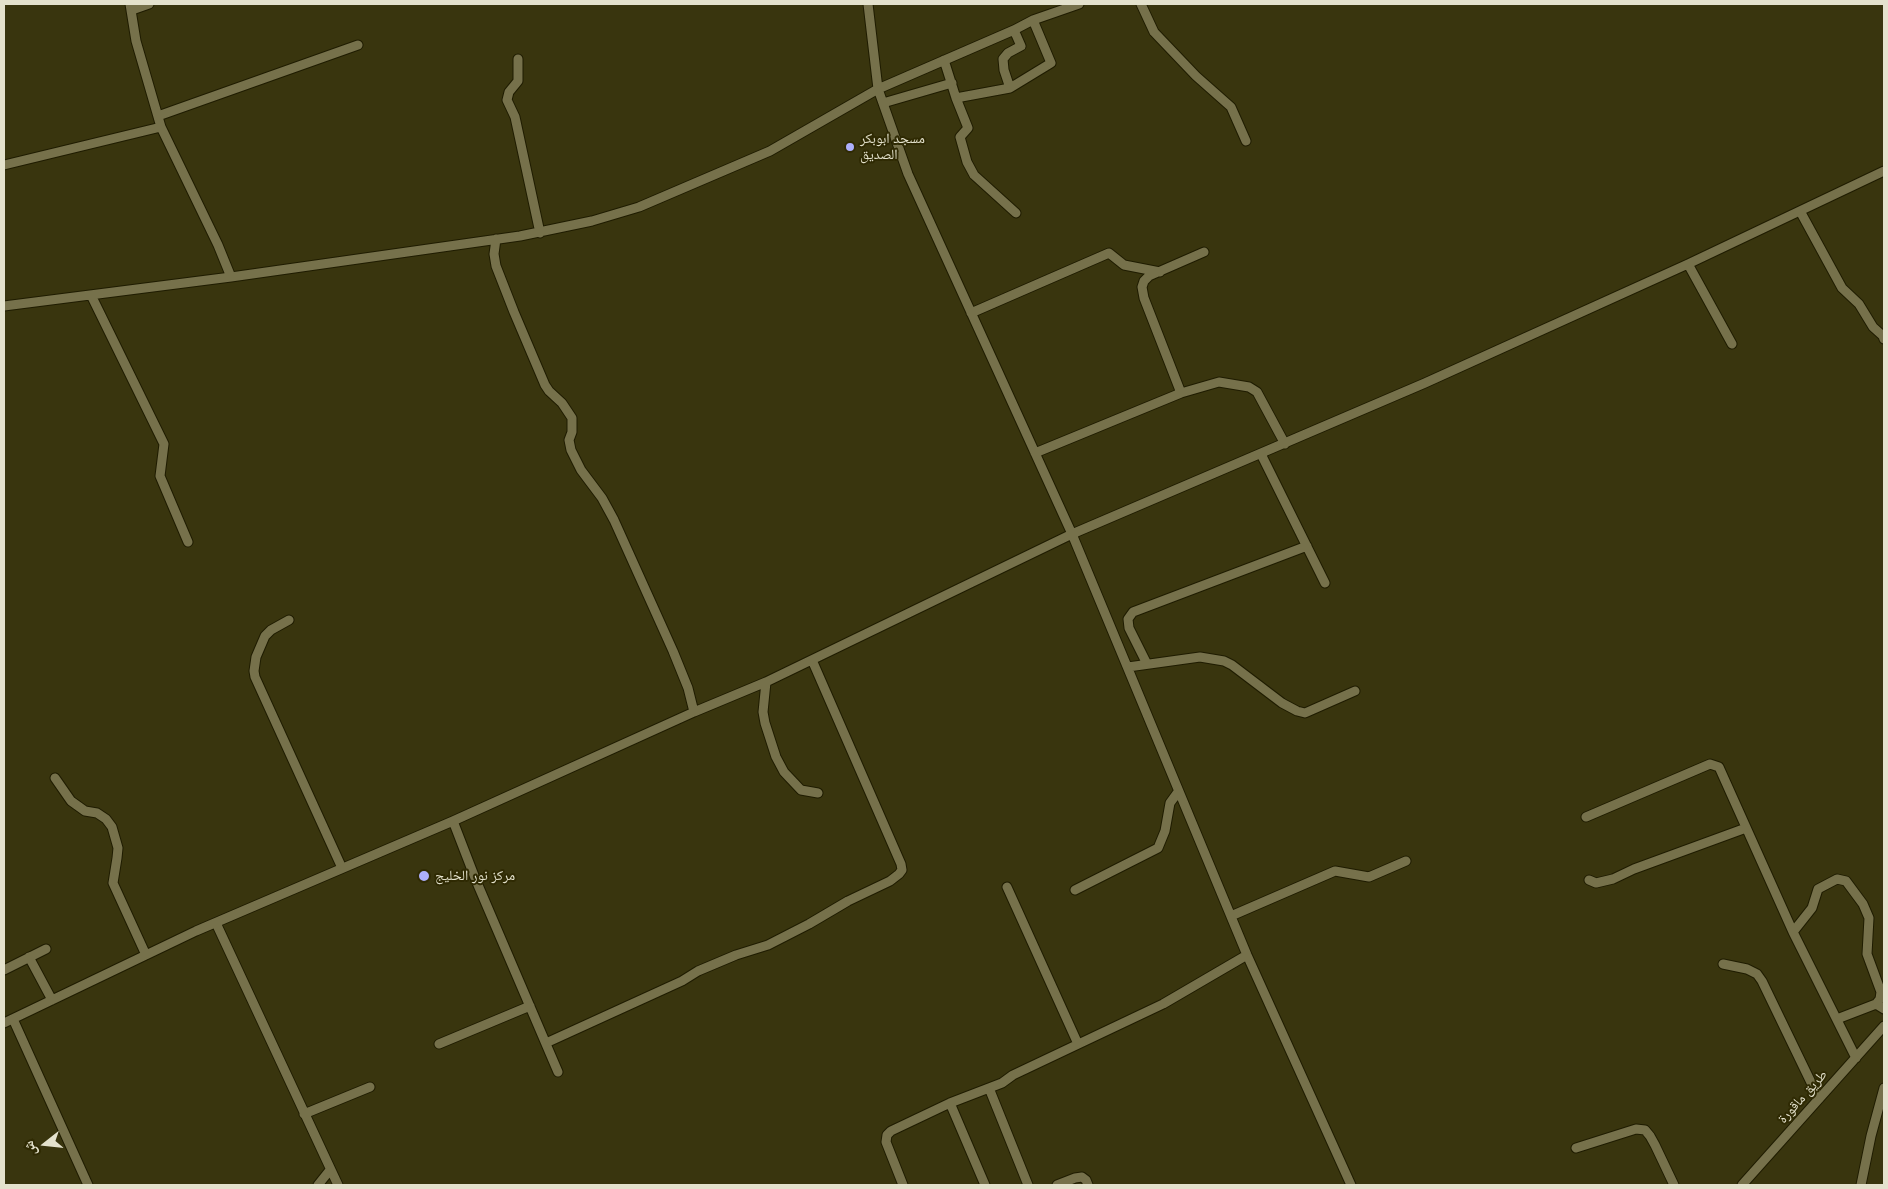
<!DOCTYPE html>
<html>
<head>
<meta charset="utf-8">
<style>
	body { margin:0 }
	#map { position:relative; width:1888px; height:1189px; overflow:hidden; background:#39350e; font-family:"Varela Round","Noto Naskh Arabic",sans-serif }
	canvas { display:block }
	.frame { position:absolute; inset:0; border:5px solid #e4e2cd; pointer-events:none }
	.north { position:absolute; left:20px; top:1119px; width:50px; height:50px; -webkit-text-stroke:4px #2f2a03; paint-order:stroke; rotate:254deg; font-size:14px; font-weight:700; line-height:20px; text-align:center; color:#e4e2cd }
	.north::after { content:''; display:block; margin:auto; width:18px; height:22px; background:#e4e2cd; clip-path:polygon(50% 0,100% 100%,50% 72%,0 100%) }
</style>
</head>
<body>
<div id="map">
<canvas width="1888" height="1189"></canvas>
<div class="frame"></div>
<div class="north">ش</div>
</div>
<script>
const c = document.querySelector('canvas').getContext('2d');
c.lineJoin = 'round';
function toPath(rows) {
  const path = new Path2D();
  for (const r of rows) {
    path.moveTo(r[0], r[1]);
    for (let i = 2; i < r.length; i += 2) path.lineTo(r[i], r[i + 1]);
  }
  return path;
}
function stroke(path, color, width, dash) {
  c.strokeStyle = color;
  c.lineWidth = width;
  c.lineCap = dash ? 'butt' : 'round';
  c.setLineDash(dash || []);
  c.stroke(path);
}
function label(font, color, halo, rows, align = 'center') {
  c.font = font + ' "Varela Round","Noto Naskh Arabic",sans-serif';
  c.lineWidth = 4;
  c.setLineDash([]);
  c.textBaseline = 'middle';
  c.strokeStyle = halo;
  c.fillStyle = color;
  for (const [text, x, y, turn = 0] of rows) {
    c.save();
    c.translate(x, y);
    c.rotate((+turn || 0) * Math.PI / 180);
    c.textAlign = isNaN(turn) ? turn : align;
    if (halo) c.strokeText(text, 0, 0);
    c.fillText(text, 0, 0);
    c.restore();
  }
}
const minor = toPath([
	[130,4,136,41,161,127,218,245,231,277],
	[868,4,878,89,908,174,1072,534,1247,955,1351,1185],
	[1141,4,1154,32,1196,76,1231,107,1246,141],
	[132,10,149,4],
	[1014,30,1021,46,1008,53,1003,59,1004,70,1010,88,1051,63,1033,20],
	[518,59,518,81,509,92,507,100,515,117,540,233],
	[944,60,956,98,1010,88],
	[956,98,968,128,960,137,967,162,974,175,1016,213],
	[883,103,952,83],
	[158,116,358,45],
	[4,165,161,127],
	[1800,211,1842,288,1859,304,1873,327,1883,336,1884,339],
	[496,239,494,254,496,266,514,312,545,385,549,391,562,403,572,418,572,432,569,440,571,450,581,470,602,498,614,520,673,651,688,688,694,712],
	[1688,264,1732,344],
	[91,295,164,444,160,476,188,542],
	[4,306,231,277,520,236,592,221,639,207,770,151,878,89,1014,30,1033,20,1079,4],
	[971,313,1109,253,1124,265,1160,272],
	[1181,393,1144,298,1142,287,1144,281,1149,276,1204,252],
	[1035,453,1181,393,1219,382,1249,387,1257,392,1285,444],
	[1261,454,1325,583],
	[289,620,271,630,265,636,256,657,254,671,255,677,342,868],
	[1147,664,1129,628,1128,619,1133,612,1307,546],
	[1128,667,1200,657,1224,661,1232,665,1282,703,1297,711,1305,713,1355,691],
	[766,682,763,712,765,723,776,757,784,772,801,790,818,793],
	[55,778,71,801,85,811,97,813,106,819,112,827,118,848,117,858,113,883,146,955],
	[1586,817,1710,764,1719,767,1793,932,1856,1058],
	[453,821,475,878,558,1072],
	[1589,880,1596,883,1613,879,1634,869,1746,828],
	[1007,887,1078,1044],
	[1075,890,1158,848,1165,831,1170,803,1178,792],
	[1231,916,1335,871,1369,877,1406,861],
	[216,923,338,1185],
	[1793,932,1812,908,1818,889,1837,879,1846,881,1863,904,1869,918,1867,954,1881,992,1880,999,1876,1004,1884,1009],
	[29,957,52,1000],
	[1723,964,1747,969,1757,974,1762,981,1819,1099],
	[4,970,46,949],
	[13,1019,88,1185],
	[1837,1019,1876,1004],
	[4,1023,196,931,453,821,694,712,766,682,1072,534,1425,383,1688,264,1884,171],
	[546,1043,682,981,698,971,736,955,768,945,809,924,848,901,890,881,899,874,902,870,901,864,812,660],
	[439,1044,530,1006],
	[989,1088,1028,1185],
	[950,1103,985,1185],
	[304,1114,370,1087],
	[1576,1148,1636,1129,1645,1130,1650,1136,1655,1145,1674,1185],
	[318,1185,330,1170],
	[903,1185,886,1142,887,1135,891,1131,950,1103,1002,1083,1013,1075,1163,1004,1247,955],
	[1057,1185,1075,1178,1082,1177,1086,1180,1088,1185],
	[1742,1185,1884,1026],
	[1861,1185,1871,1136,1884,1088]
]);
stroke(minor, '#1f1c01', 11);
stroke(minor, '#76714b', 9);
for (const [x, y, r, color] of [
	[850,147,5,"#adaffb"],
	[424,876,6,"#adaffb"]
]) {
  const dot = new Path2D();
  dot.arc(x, y, r, 0, 2 * Math.PI);
  c.fillStyle = color;
  c.fill(dot);
  stroke(dot, '#2f2a03', 2);
}
label('14px', '#e4e2cd', '#2f2a03', [
	["مسجد ابوبكر",860,139],
	["الصديق",860,155],
	["مركز نور الخليج",435,876]
], 'left');
label('14px', '#e4e2cd', '#2f2a03', [
	["طريق ماقورة",1803,1097,-48]
]);
</script>
</body>
</html>
